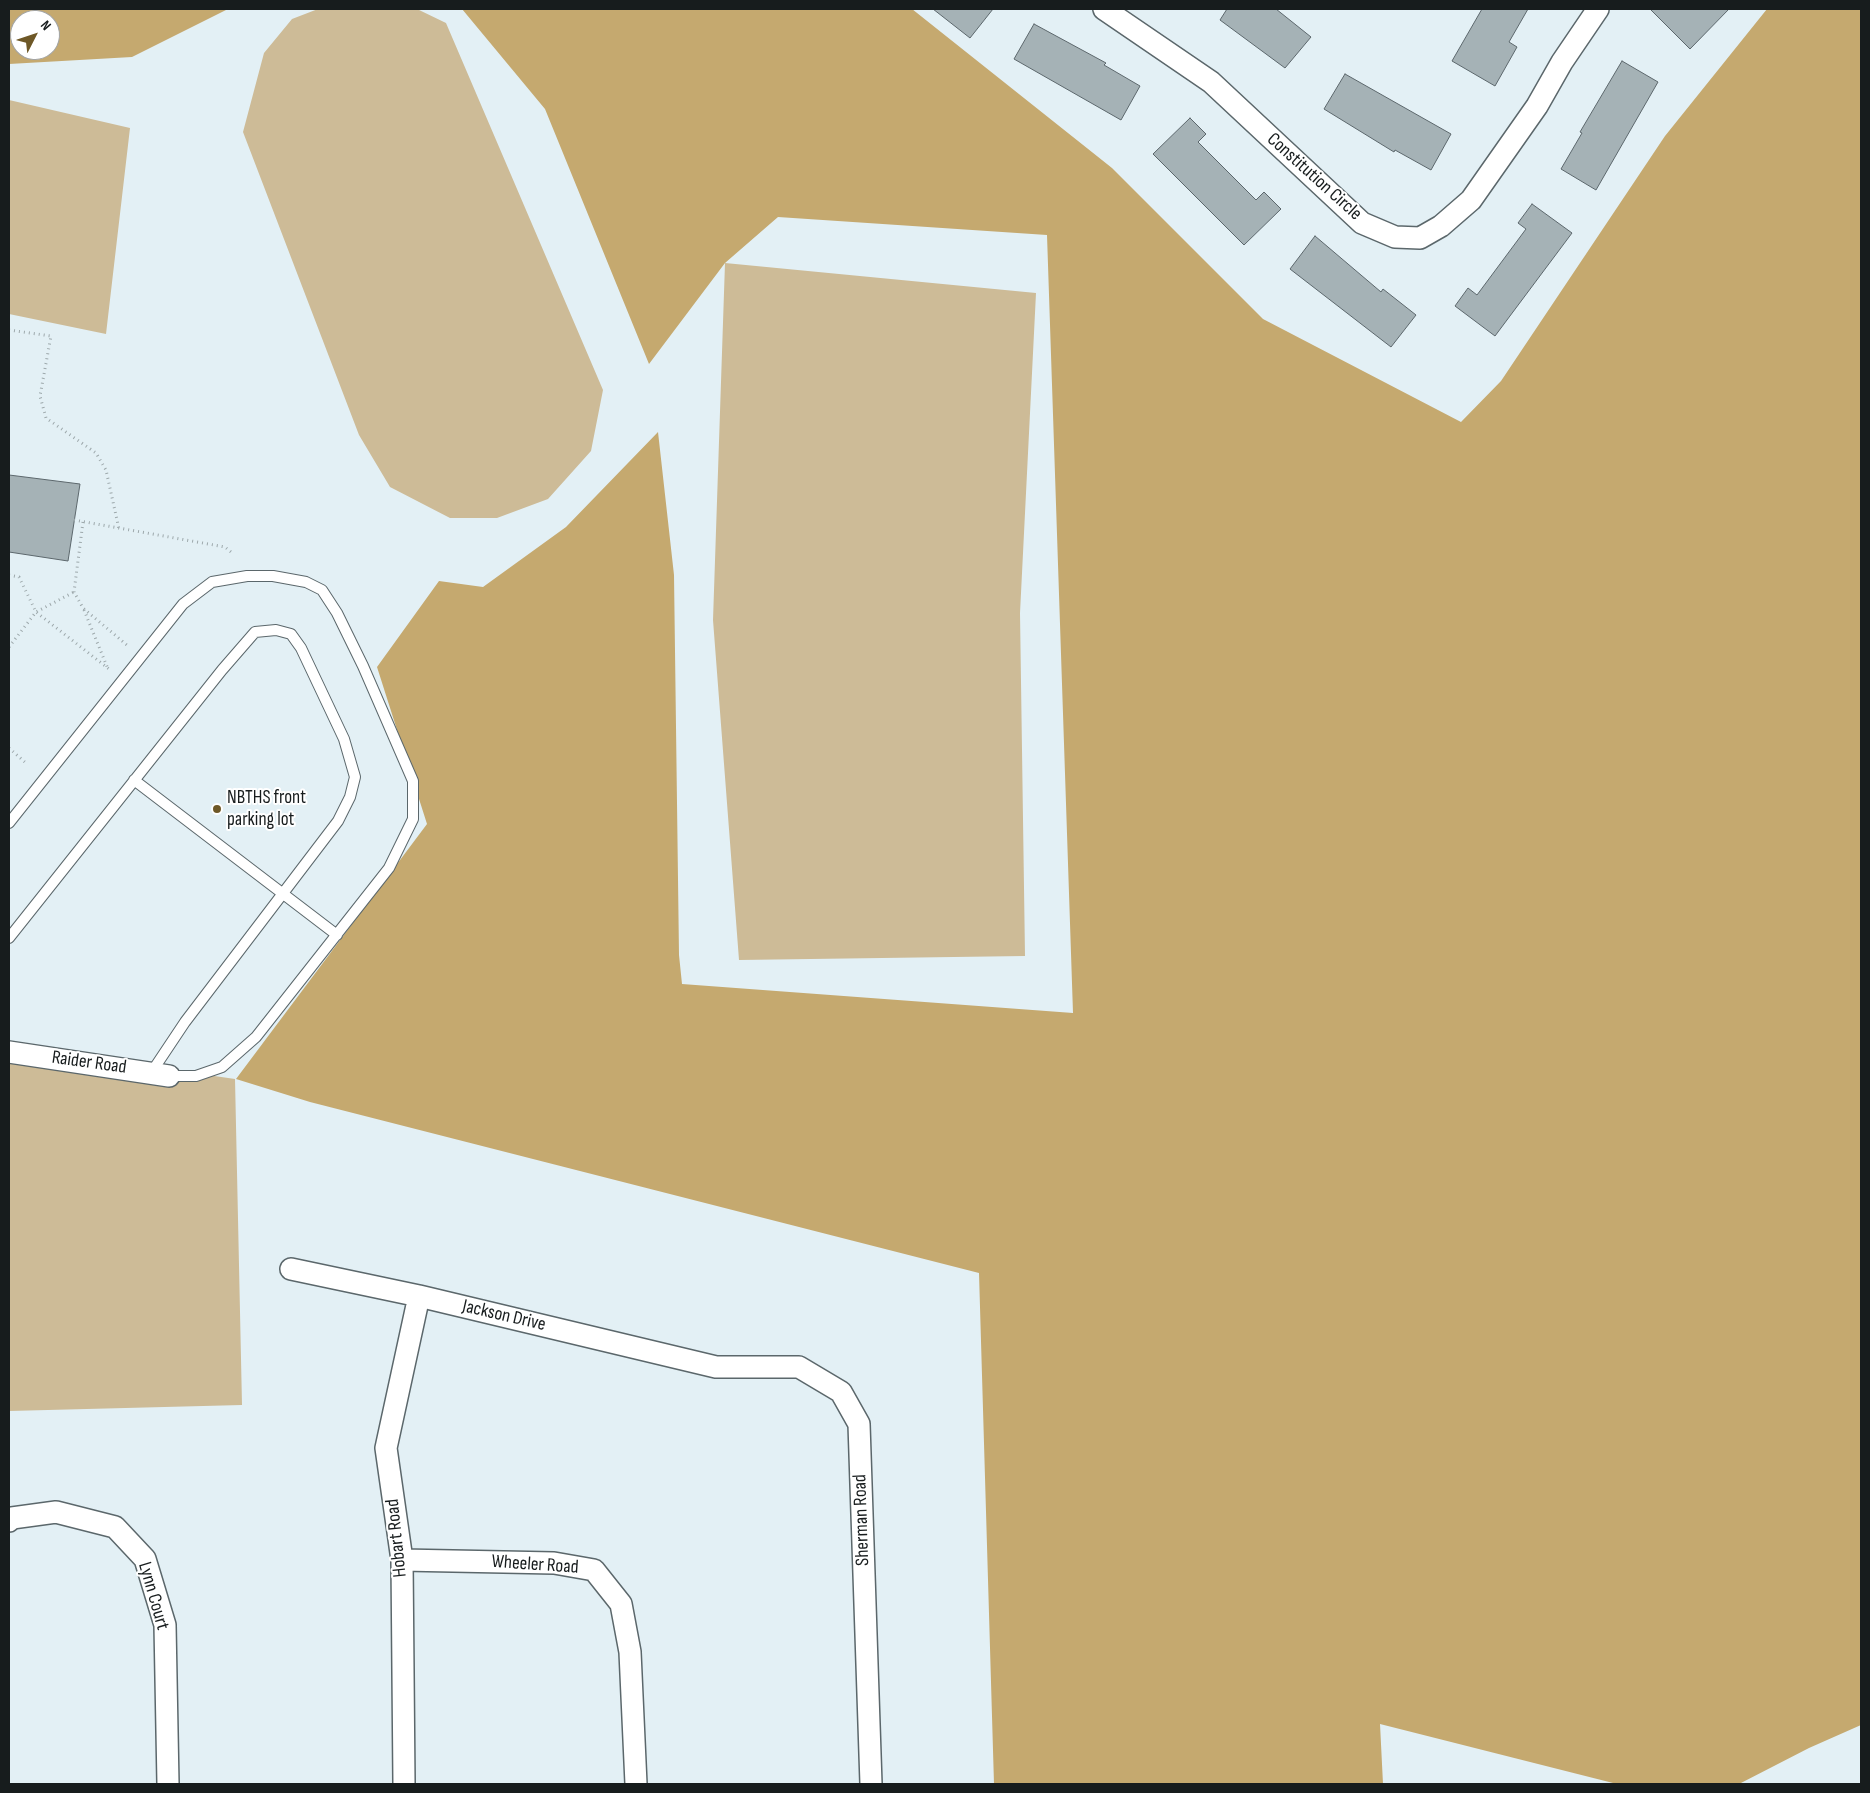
<!DOCTYPE html>
<html>
<head>
<meta charset="utf-8">
<style>
	body { margin:0 }
	#map { position:relative; width:1870px; height:1793px; overflow:hidden; background:#e3f0f5; font-family:"Sofia Sans Condensed",sans-serif }
	canvas { display:block }
	.frame { position:absolute; inset:0; border:10px solid #171c1d; pointer-events:none }
	.north { position:absolute; left:10px; top:10px; width:50px; height:50px; box-sizing:border-box; background:#fff; border:1px solid #a2a4a5; border-radius:50%; rotate:49deg; font-size:14px; font-weight:700; line-height:20px; text-align:center; color:#171c1d }
	.north::after { content:''; display:block; margin:auto; width:18px; height:22px; background:#6e5827; clip-path:polygon(50% 0,100% 100%,50% 72%,0 100%) }
</style>
</head>
<body>
<div id="map">
<canvas width="1870" height="1793"></canvas>
<div class="frame"></div>
<div class="north">N</div>
</div>
<script>
const c = document.querySelector('canvas').getContext('2d');
c.lineJoin = 'round';
function fill(path, color) {
  c.fillStyle = color;
  c.fill(path, 'evenodd');
}
function toPath(rows) {
  const path = new Path2D();
  for (const r of rows) {
    path.moveTo(r[0], r[1]);
    for (let i = 2; i < r.length; i += 2) path.lineTo(r[i], r[i + 1]);
  }
  return path;
}
function stroke(path, color, width, dash) {
  c.strokeStyle = color;
  c.lineWidth = width;
  c.lineCap = dash ? 'butt' : 'round';
  c.setLineDash(dash || []);
  c.stroke(path);
}
function label(font, color, halo, rows, align = 'center') {
  c.font = font + ' "Sofia Sans Condensed",sans-serif';
  c.lineWidth = 4;
  c.setLineDash([]);
  c.textBaseline = 'middle';
  c.strokeStyle = halo;
  c.fillStyle = color;
  for (const [text, x, y, turn = 0] of rows) {
    c.save();
    c.translate(x, y);
    c.rotate((+turn || 0) * Math.PI / 180);
    c.textAlign = isNaN(turn) ? turn : align;
    if (halo) c.strokeText(text, 0, 0);
    c.fillText(text, 0, 0);
    c.restore();
  }
}
fill(toPath([
	[318,9,417,9,446,23,603,390,591,451,548,499,497,518,450,518,390,487,359,435,243,132,264,53,292,19],
	[9,100,130,128,106,334,9,314],
	[725,263,1036,293,1020,613,1025,956,739,960,713,620],
	[9,1046,235,1079,242,1405,9,1411]
]), '#cdbb97');
fill(toPath([
	[9,9,228,9,132,57,9,64],
	[20,20,50,20,50,50,20,50],
	[462,9,912,9,1112,168,1263,319,1461,422,1501,381,1665,136,1767,9,1861,9,1861,1725,1809,1748,1739,1784,1617,1784,1380,1724,1383,1784,994,1784,979,1273,310,1102,236,1079,427,824,377,667,439,581,483,587,566,527,658,432,674,575,679,955,682,984,1073,1013,1047,235,778,217,725,263,649,364,545,109]
]), '#c5a96f');
const building = toPath([
	[933,9,993,9,970,38,933,9],
	[1227,9,1276,9,1311,37,1285,68,1220,20,1227,9],
	[1482,9,1528,9,1509,42,1517,47,1495,86,1452,61,1482,9],
	[1650,9,1729,9,1690,49,1650,9],
	[1034,24,1106,63,1104,65,1140,86,1121,120,1014,59,1034,24],
	[1622,61,1658,82,1596,190,1561,169,1582,133,1580,132,1622,61],
	[1345,74,1451,134,1431,170,1395,150,1394,152,1324,109,1345,74],
	[1190,118,1206,134,1198,142,1256,200,1264,192,1281,209,1244,245,1153,154,1190,118],
	[1532,204,1572,233,1495,336,1455,306,1468,288,1477,295,1526,229,1518,223,1532,204],
	[1315,236,1381,292,1383,289,1416,315,1391,347,1290,269,1315,236],
	[9,475,80,484,68,561,9,552,9,475]
]);
fill(building, '#a5b2b6');
stroke(building, '#5c676c', 1);
const service = toPath([
	[134,780,337,935],
	[9,823,183,604,212,582,247,576,273,576,306,582,322,590,337,613,363,666,413,781,413,819,389,868,256,1037,222,1067,196,1076,169,1076],
	[9,938,222,670,255,632,276,630,291,634,301,648,344,739,355,777,350,797,338,821,185,1022,151,1073]
]);
const minor = toPath([
	[1104,9,1211,82,1362,223,1395,237,1420,238,1441,226,1471,200,1537,106,1562,62,1598,9],
	[9,1052,169,1076],
	[291,1269,419,1296,716,1367,799,1367,841,1392,859,1424,871,1784],
	[9,1521,12,1518,56,1512,115,1527,145,1559,165,1625,168,1784],
	[402,1560,554,1563,594,1570,621,1604,630,1652,636,1784],
	[404,1784,402,1560,386,1448,419,1296]
]);
stroke(service, '#5b676b', 12);
stroke(minor, '#5b676b', 24);
stroke(toPath([
	[9,330,51,336,40,396,46,418,96,453,106,470,119,529],
	[74,520,225,547,231,552],
	[83,522,74,592,83,608,128,646],
	[9,575,19,577,36,612,109,669],
	[84,610,108,669],
	[9,647,36,612,74,592],
	[9,748,27,764]
]), '#9da8ab', 3, [1, 4]);
stroke(service, '#fff', 10);
stroke(minor, '#fff', 21);
for (const [x, y, r, color] of [
	[217,809,5,"#6e5827"]
]) {
  const dot = new Path2D();
  dot.arc(x, y, r, 0, 2 * Math.PI);
  c.fillStyle = color;
  c.fill(dot);
  stroke(dot, '#fff', 2);
}
label('19px', '#171c1d', '#fff', [
	["Constitution Circle",1314,177,42],
	["Raider Road",89,1063,8],
	["Jackson Drive",504,1316,13],
	["Sherman Road",862,1520,-92],
	["Hobart Road",397,1538,-96],
	["Wheeler Road",535,1565,4],
	["Lynn Court",153,1596,74]
]);
label('19px', '#171c1d', '#fff', [
	["NBTHS front",227,798],
	["parking lot",227,820]
], 'left');
</script>
</body>
</html>
